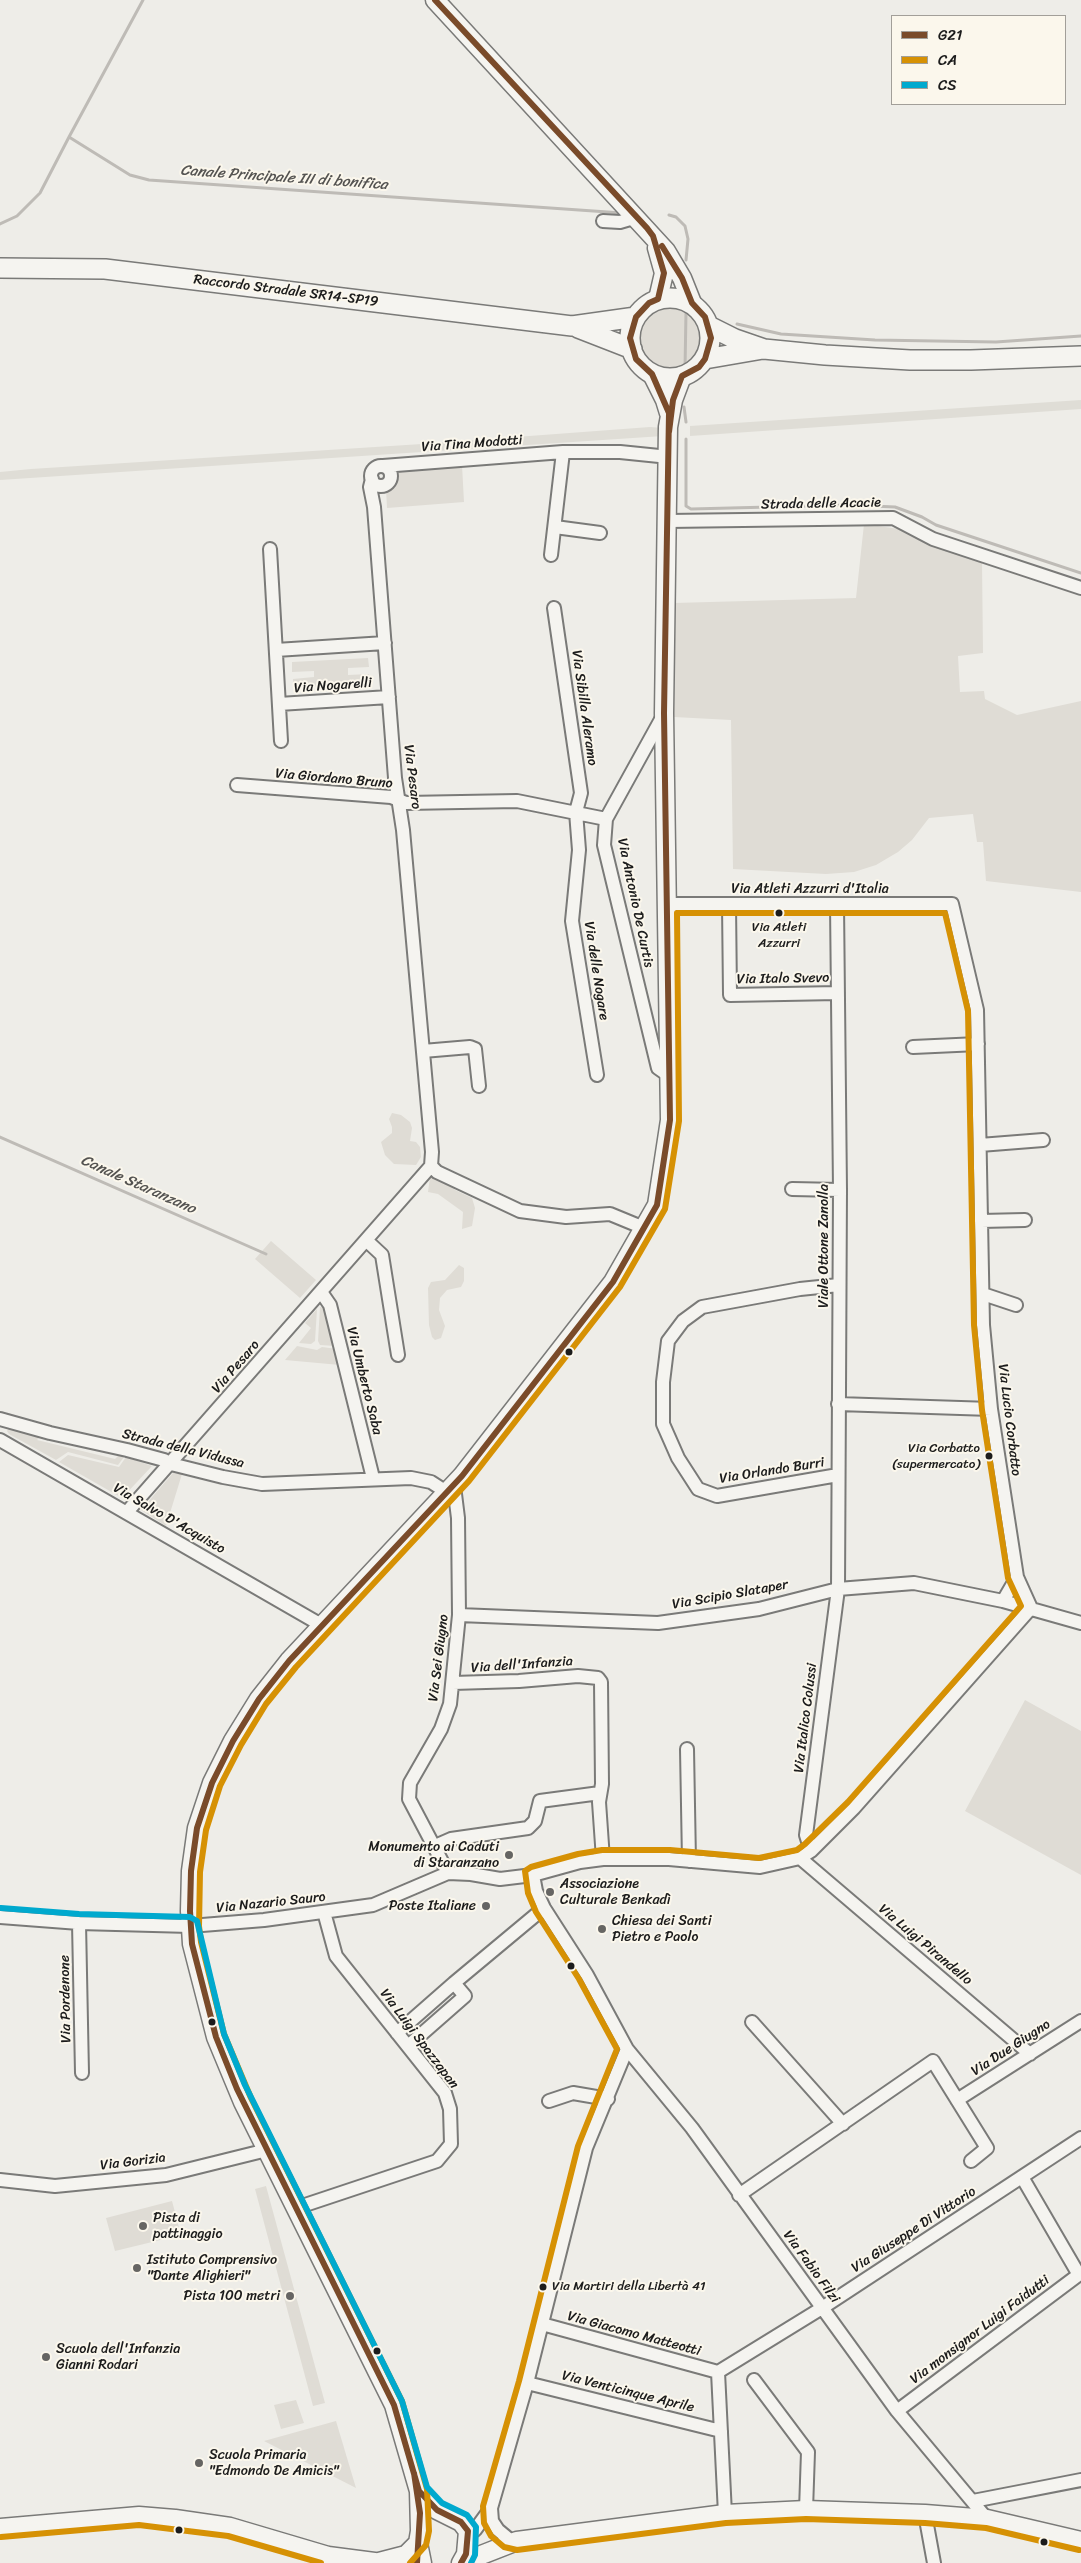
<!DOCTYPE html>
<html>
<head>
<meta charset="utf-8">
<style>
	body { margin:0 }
	#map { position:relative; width:1081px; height:2563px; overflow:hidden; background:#eeede8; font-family:Sriracha,sans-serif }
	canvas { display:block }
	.legend { position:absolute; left:891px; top:15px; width:175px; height:90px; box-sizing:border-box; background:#fbf7ec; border:1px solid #a29f99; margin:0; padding:6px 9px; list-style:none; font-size:15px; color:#1c1c1c }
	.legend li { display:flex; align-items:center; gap:10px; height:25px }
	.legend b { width:25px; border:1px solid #a29f99 }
</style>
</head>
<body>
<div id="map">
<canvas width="1081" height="2563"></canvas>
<ul class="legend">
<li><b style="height:6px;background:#7a4b2a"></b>G21</li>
<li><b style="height:6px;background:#d69104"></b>CA</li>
<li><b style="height:6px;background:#00a9ce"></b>CS</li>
</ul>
</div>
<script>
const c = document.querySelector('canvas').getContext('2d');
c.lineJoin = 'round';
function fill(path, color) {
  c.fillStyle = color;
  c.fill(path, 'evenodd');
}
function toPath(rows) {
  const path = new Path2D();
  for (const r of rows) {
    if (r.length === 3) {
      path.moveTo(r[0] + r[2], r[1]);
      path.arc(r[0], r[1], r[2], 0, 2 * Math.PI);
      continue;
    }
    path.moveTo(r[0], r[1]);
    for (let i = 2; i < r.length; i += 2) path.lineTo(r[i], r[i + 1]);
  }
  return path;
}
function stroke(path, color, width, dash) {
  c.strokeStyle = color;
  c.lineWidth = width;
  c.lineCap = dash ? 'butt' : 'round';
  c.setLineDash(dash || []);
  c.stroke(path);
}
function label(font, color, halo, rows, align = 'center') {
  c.font = font + ' Sriracha,sans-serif';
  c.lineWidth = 4;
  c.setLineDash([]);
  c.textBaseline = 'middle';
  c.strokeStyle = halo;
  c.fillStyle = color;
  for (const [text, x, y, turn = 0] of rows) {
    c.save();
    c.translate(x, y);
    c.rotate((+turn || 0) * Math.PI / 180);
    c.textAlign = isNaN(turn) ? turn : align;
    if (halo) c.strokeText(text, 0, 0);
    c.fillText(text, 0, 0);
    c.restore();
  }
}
fill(toPath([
	[1081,400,1081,409,690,436,690,426],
	[650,427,663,428,663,436,0,480,0,472,31,469,422,444]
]), '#dfddd6');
fill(toPath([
	[670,337,34],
	[462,465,464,502,387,508,386,488,394,480,394,469],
	[864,524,899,529,982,562,983,653,958,656,960,692,984,691,985,699,1017,715,1081,701,1081,892,986,881,983,842,977,842,973,814,929,818,912,840,898,852,876,865,854,872,826,874,733,869,731,720,674,717,674,603,856,598],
	[368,658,369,667,348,668,348,675,369,674,370,683,293,688,293,679,314,677,314,671,292,672,292,662],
	[392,1113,401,1115,410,1122,412,1128,410,1141,416,1142,420,1147,421,1157,416,1165,394,1164,385,1155,381,1142,392,1133,392,1127,389,1119],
	[434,1175,450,1182,455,1190,472,1198,475,1208,472,1226,462,1229,463,1212,438,1194,428,1192,430,1177],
	[271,1241,316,1280,300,1298,255,1259],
	[459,1265,464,1268,464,1281,461,1287,447,1290,440,1298,439,1310,445,1326,441,1338,435,1340,432,1337,429,1325,428,1288,431,1282,445,1280],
	[320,1307,325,1308,335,1346,320,1345,318,1341],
	[317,1309,315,1341,311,1344,299,1343,311,1328,305,1323],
	[297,1346,317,1350,322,1347,337,1349,340,1365,285,1360],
	[9,1428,41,1436,37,1440,115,1459,119,1455,124,1457,118,1465,68,1452,56,1460,9,1434,7,1431],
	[68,1455,119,1467,126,1457,152,1466,122,1498,59,1462],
	[173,1473,182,1474,166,1526,141,1510],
	[1025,1700,1081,1731,1081,1875,965,1811],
	[266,2186,325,2403,313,2406,255,2189],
	[172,2201,181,2235,115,2251,106,2218],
	[296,2400,304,2423,281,2429,274,2405],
	[336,2421,356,2488,264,2441]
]), '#dfdcd5');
stroke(toPath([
	[69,137,143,0],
	[669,215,676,217,685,226,688,239,686,260],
	[0,224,17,216,40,193,69,137,130,175,149,180,622,213],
	[737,324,781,334,875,340,996,342,1081,336],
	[685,369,686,312],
	[684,407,686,422],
	[686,439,686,506,691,509,849,505,895,507,922,517,936,525,1081,573],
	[0,1137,266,1254]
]), '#bebbb6', 3);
const street = toPath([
	[603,221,620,222,637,217],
	[383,466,563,452,620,452,669,457],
	[381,476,10],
	[668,521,893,518,933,539,1081,588],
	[555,527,600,533],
	[270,549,281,741],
	[551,555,563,452],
	[554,608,581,793,576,812,579,850,572,921,597,1075],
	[276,650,385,643],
	[279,704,389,697],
	[664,714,606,819,604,845,658,1068,668,1075],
	[237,785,391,797,406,803,517,801,606,819],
	[668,904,952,904,977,1010,983,1325,991,1409,1017,1577,1031,1608],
	[729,904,730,995,838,993],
	[913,1047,978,1044],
	[423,1051,470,1047,475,1049,479,1086],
	[980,1145,1043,1140],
	[431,1166,437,1172,520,1211,566,1217,610,1214,644,1228],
	[792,1189,840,1190],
	[981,1221,1025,1220],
	[367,1241,382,1255,398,1355],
	[321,1292,330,1305,373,1478],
	[983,1294,1016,1305],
	[838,1404,991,1409],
	[0,1419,50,1433,127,1450,164,1460,171,1464,223,1477,262,1484,411,1478,431,1482,448,1493],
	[0,1440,323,1626],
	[838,1475,717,1496,698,1489,678,1458,663,1424,663,1382,668,1341,683,1321,702,1307,800,1289,839,1285],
	[127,1512,431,1166,432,1152,403,830,395,778,374,507,370,487,372,479],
	[1003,1601,1017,1577],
	[459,1615,658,1623,759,1609,838,1589,914,1583,1003,1601,1081,1623],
	[453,1683,519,1681,578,1676,598,1678,601,1682,602,1784,599,1802,603,1859],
	[687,1749,689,1861],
	[435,1846,451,1839,528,1828,535,1821,540,1801,600,1793],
	[811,1851,806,1835,838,1589,840,1190,837,904],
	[800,1858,1030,2054],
	[448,1873,409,1799,410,1783,441,1729,450,1704,459,1615,458,1518,454,1486],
	[533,1875,536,1891,544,1908,587,1975,627,2049,692,2128,897,2411,987,2519],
	[0,1917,79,1923,190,1926,264,1920,373,1905,448,1873,471,1874,500,1879,533,1875,580,1862,603,1859,669,1859,760,1867,800,1858,811,1851,854,1808,1031,1608],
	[79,1923,82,2073],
	[454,1983,544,1908],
	[752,2022,843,2124],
	[397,2033,454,1983,465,1996,408,2046],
	[957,2100,1081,2021],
	[549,2101,573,2093,608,2099],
	[1022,2177,1079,2275],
	[0,2180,55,2186,166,2175,267,2150],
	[739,2195,933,2061,987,2148,971,2161],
	[296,2208,437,2161,451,2144,450,2109,445,2093,336,1956,324,1912],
	[542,2324,718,2372],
	[754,2380,808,2452,806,2510],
	[527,2383,721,2431],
	[897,2411,1081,2273],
	[973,2501,1081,2480],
	[725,2514,718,2372,822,2308,1081,2138],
	[925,2514,934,2563],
	[468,2531,475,2530,491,2508],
	[510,2540,498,2530,492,2521,491,2508,527,2383,586,2148,627,2049]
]);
const secondary = toPath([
	[435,0,666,251,682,278,692,303],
	[657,248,664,273,658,299],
	[652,374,665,400,669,413],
	[419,2491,437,2510,461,2522,468,2531,466,2554,461,2563],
	[0,2528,139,2516,175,2519,230,2527,328,2556,382,2563],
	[379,2562,406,2555,418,2543],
	[422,2563,418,2543,420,2531,419,2491,394,2405,243,2102,216,2037,192,1944,190,1911,191,1871,197,1828,212,1783,233,1741,259,1699,289,1661,462,1476,613,1282,657,1205,670,1120,664,713,668,427,673,400,682,376],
	[461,2563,517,2541,725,2514,806,2510,925,2514,987,2519,1081,2541]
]);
const primary = toPath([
	[0,268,105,269,572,326,636,317],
	[670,338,40],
	[709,326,735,339,764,349,825,355,910,360,971,360,1081,356],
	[578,328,632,349],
	[705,359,763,349]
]);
stroke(street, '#7a7a78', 16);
stroke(secondary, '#7a7a78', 21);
stroke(primary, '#7a7a78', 22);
stroke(street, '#f5f4f0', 12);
stroke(secondary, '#f5f4f0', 18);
stroke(primary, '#f5f4f0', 19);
stroke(toPath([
	[435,0,647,228,653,236,664,273,658,299,649,303,636,317,630,338,636,359,652,374,669,413,664,713,670,1120,657,1205,613,1282,462,1476,289,1661,259,1699,233,1741,212,1783,197,1828,191,1871,190,1911,192,1944,216,2037,237,2089,394,2405,419,2491,437,2510,461,2522,468,2531,466,2554,461,2563],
	[662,246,682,278,692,303,705,317,711,338,705,359,699,367,682,376,673,400,669,432],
	[414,2473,420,2513,417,2563]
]), '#7a4b2a', 6);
stroke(toPath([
	[1,2537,139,2525,228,2536,321,2563],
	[410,2563,426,2545,429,2531,427,2489,402,2401,251,2098,224,2034,201,1942,199,1926,200,1872,206,1830,220,1786,241,1745,266,1704,296,1667,469,1481,620,1287,665,1209,679,1121,677,913,945,913,968,1011,974,1325,982,1410,1008,1578,1021,1606,848,1802,805,1844,797,1850,759,1858,670,1850,602,1850,578,1854,531,1867,525,1871,528,1893,536,1912,579,1979,617,2049,578,2146,519,2381,483,2506,484,2523,491,2536,504,2547,517,2550,726,2523,806,2519,925,2523,986,2528,1079,2550]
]), '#d69104', 6);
stroke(toPath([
	[1,1908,79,1914,190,1917,197,1921,224,2034,245,2085,402,2401,427,2487,442,2503,467,2515,476,2527,475,2555,471,2563]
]), '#00a9ce', 6);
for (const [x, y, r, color] of [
	[779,913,4.5,"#1c1c1c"],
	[569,1352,4.5,"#1c1c1c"],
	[989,1456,4.5,"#1c1c1c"],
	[509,1855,5,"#666563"],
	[550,1892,5,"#666563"],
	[486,1906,5,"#666563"],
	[602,1929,5,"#666563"],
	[571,1966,4.5,"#1c1c1c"],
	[212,2022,4.5,"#1c1c1c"],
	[143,2226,5,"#666563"],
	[137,2268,5,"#666563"],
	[543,2287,4.5,"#1c1c1c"],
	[290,2296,5,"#666563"],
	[377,2351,4.5,"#1c1c1c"],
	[46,2357,5,"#666563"],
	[199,2463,5,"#666563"],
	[179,2530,4.5,"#1c1c1c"],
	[1044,2542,4.5,"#1c1c1c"]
]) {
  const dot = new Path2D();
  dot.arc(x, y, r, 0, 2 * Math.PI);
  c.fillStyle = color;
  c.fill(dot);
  stroke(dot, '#fbf7ec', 2);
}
label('13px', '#1c1c1c', '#fbf7ec', [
	["Via Atleti",779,928],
	["Azzurri",779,944],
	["Via Corbatto",980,1449,"right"],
	["(supermercato)",980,1465,"right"],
	["Via Martiri della Libertà 41",552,2287,"left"]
]);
label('14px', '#1c1c1c', '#fbf7ec', [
	["Raccordo Stradale SR14-SP19",286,291,7],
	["Via Tina Modotti",472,444,-4],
	["Strada delle Acacie",821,504,-1],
	["Via Nogarelli",333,686,-4],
	["Via Sibilla Aleramo",584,708,82],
	["Via Pesaro",412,777,83],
	["Via Giordano Bruno",334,779,5],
	["Via Atleti Azzurri d'Italia",810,889],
	["Via Antonio De Curtis",635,903,78],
	["Via delle Nogare",596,971,81],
	["Via Italo Svevo",783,979,-1],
	["Viale Ottone Zanolla",824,1246,-90],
	["Via Pesaro",236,1367,-49],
	["Via Umberto Saba",364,1381,76],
	["Via Lucio Corbatto",1009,1420,83],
	["Strada della Vidussa",183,1449,14],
	["Via Orlando Burri",772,1471,-9],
	["Via Salvo D'Acquisto",169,1519,30],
	["Via Scipio Slataper",730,1595,-10],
	["Via Sei Giugno",439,1658,-83],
	["Via dell'Infanzia",522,1665,-4],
	["Via Italico Colussi",806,1718,-83],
	["Via Nazario Sauro",271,1903,-6],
	["Via Luigi Pirandello",925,1945,40],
	["Via Pordenone",66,1999,-91],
	["Via Luigi Spazzapan",419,2039,53],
	["Via Due Giugno",1011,2048,-33],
	["Via Gorizia",133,2162,-7],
	["Via Giuseppe Di Vittorio",914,2230,-33],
	["Via Fabio Filzi",811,2267,54],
	["Via monsignor Luigi Faidutti",980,2330,-37],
	["Via Giacomo Matteotti",634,2334,15],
	["Via Venticinque Aprile",628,2392,14]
]);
label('14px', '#1c1c1c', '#fbf7ec', [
	["Monumento ai Caduti",499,1847,"right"],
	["di Staranzano",499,1863,"right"],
	["Associazione",560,1884],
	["Culturale Benkadì",560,1900],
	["Poste Italiane",476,1906,"right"],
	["Chiesa dei Santi",612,1921],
	["Pietro e Paolo",612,1937],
	["Pista di",153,2218],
	["pattinaggio",153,2234],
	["Istituto Comprensivo",147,2260],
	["\"Dante Alighieri\"",147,2276],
	["Pista 100 metri",280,2296,"right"],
	["Scuola dell'Infanzia",56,2349],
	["Gianni Rodari",56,2365],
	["Scuola Primaria",209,2455],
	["\"Edmondo De Amicis\"",209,2471]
], 'left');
label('italic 15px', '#545351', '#fbf7ec', [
	["Canale Principale III di bonifica",284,178,4],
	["Canale Staranzano",138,1185,24]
]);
</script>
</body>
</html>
